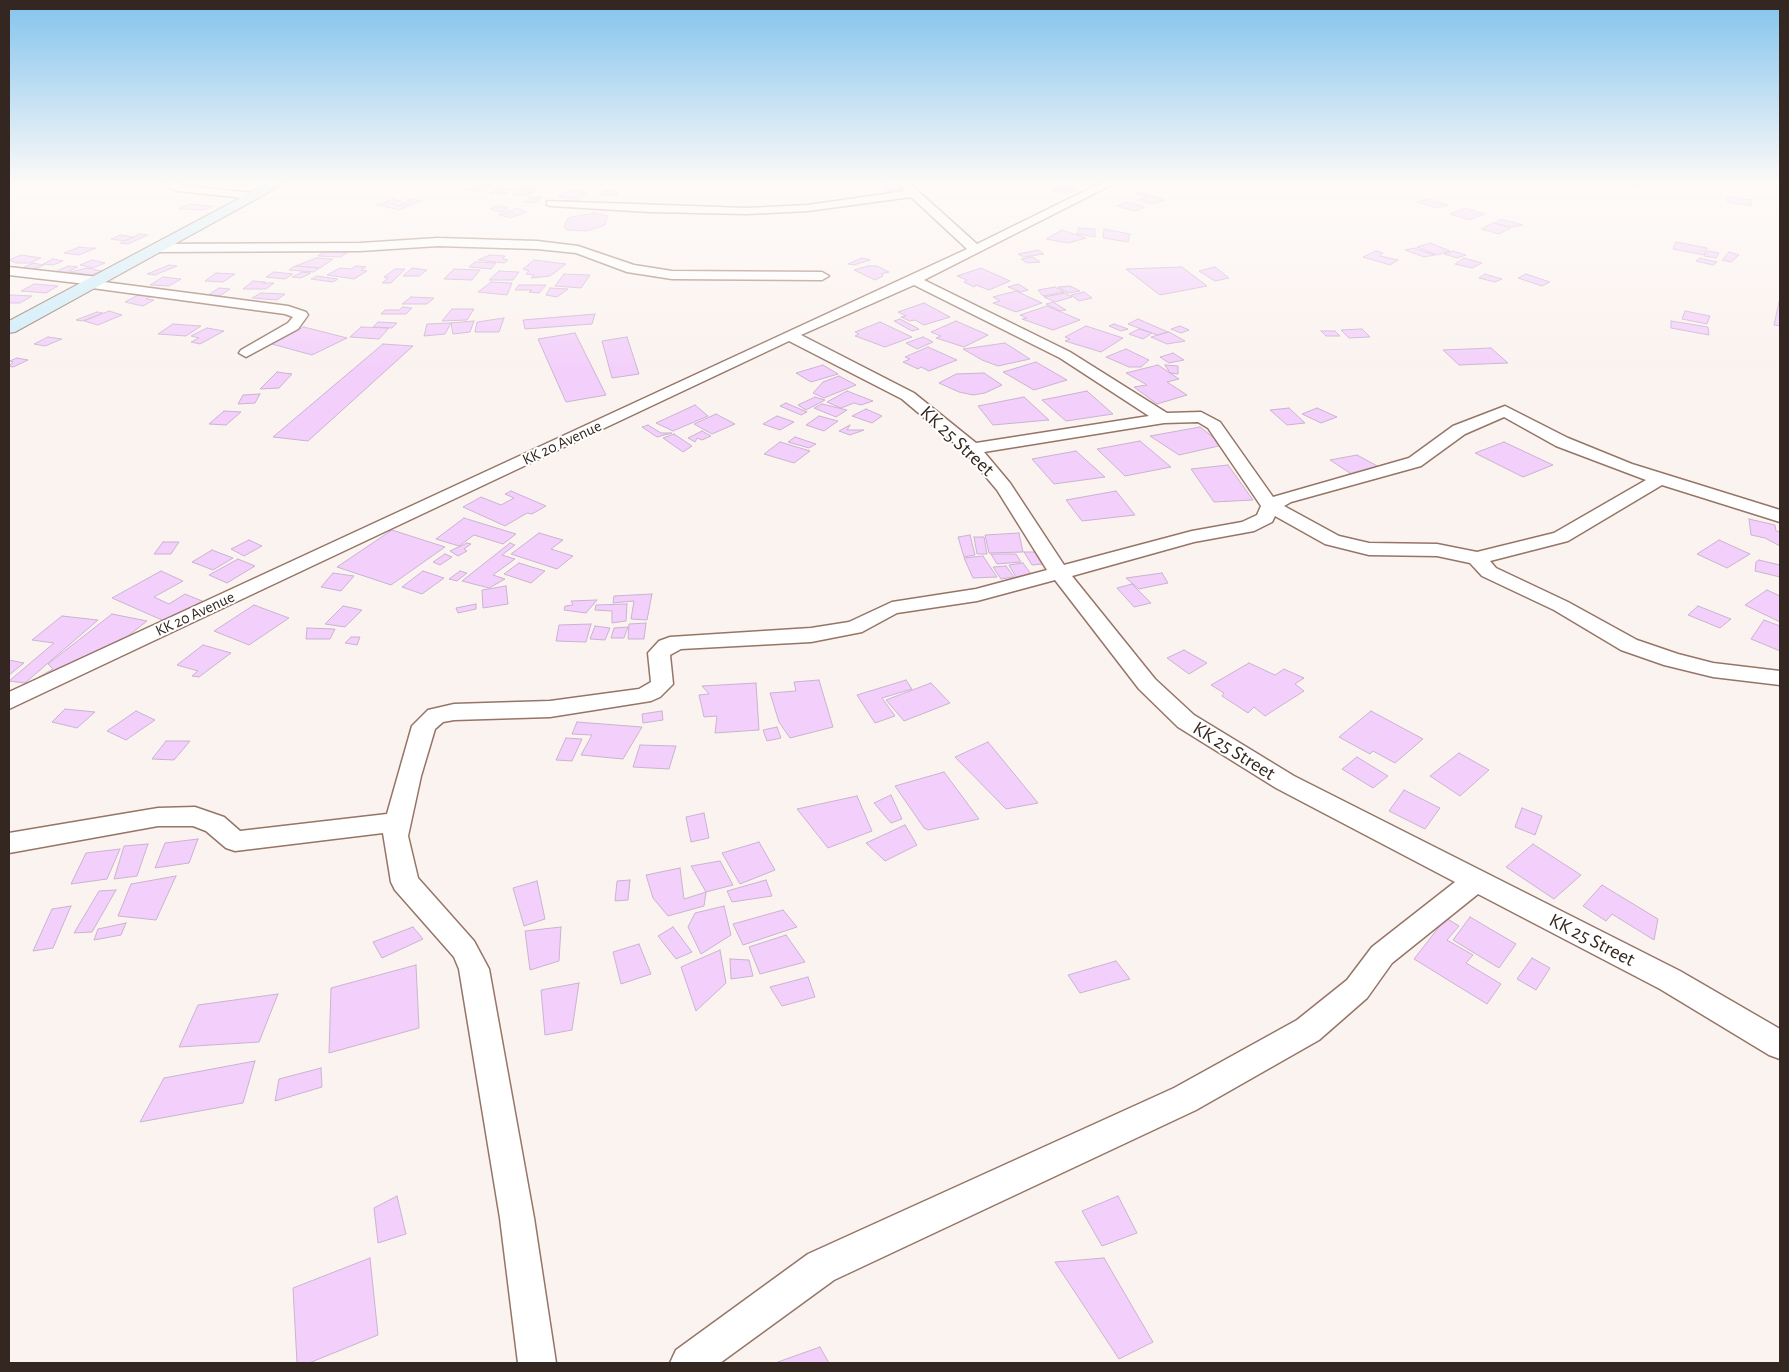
<!DOCTYPE html>
<html>
<head>
<meta charset="utf-8">
<style>
	body { margin:0 }
	#map { position:relative; width:1789px; height:1372px; overflow:hidden; background:#fbf3f0; font-family:"Alegreya Sans",sans-serif }
	canvas { display:block }
	.frame { position:absolute; inset:0; border:10px solid #342620; pointer-events:none }
</style>
</head>
<body>
<div id="map">
<canvas width="1789" height="1372"></canvas>
<div class="frame"></div>
</div>
<script>
const c = document.querySelector('canvas').getContext('2d');
c.lineJoin = 'round';
function fill(path, color) {
  c.fillStyle = color;
  c.fill(path, 'evenodd');
}
function toPath(rows) {
  const path = new Path2D();
  for (const r of rows) {
    path.moveTo(r[0], r[1]);
    for (let i = 2; i < r.length; i += 2) path.lineTo(r[i], r[i + 1]);
  }
  return path;
}
function stroke(path, color, width, dash) {
  c.strokeStyle = color;
  c.lineWidth = width;
  c.lineCap = dash ? 'butt' : 'round';
  c.setLineDash(dash || []);
  c.stroke(path);
}
function label(font, color, halo, rows, align = 'center') {
  c.font = font + ' "Alegreya Sans",sans-serif';
  c.lineWidth = 4;
  c.setLineDash([]);
  c.textBaseline = 'middle';
  c.strokeStyle = halo;
  c.fillStyle = color;
  for (const [text, x, y, turn = 0] of rows) {
    c.save();
    c.translate(x, y);
    c.rotate((+turn || 0) * Math.PI / 180);
    c.textAlign = isNaN(turn) ? turn : align;
    if (halo) c.strokeText(text, 0, 0);
    c.fillText(text, 0, 0);
    c.restore();
  }
}
const building = toPath([
	[1631,181,1656,181,1644,189,1625,185,1631,181],
	[899,183,901,191,885,191,883,184,899,183],
	[477,184,492,186,481,192,465,190,477,184],
	[1066,184,1078,190,1067,194,1051,190,1066,184],
	[523,187,539,188,529,195,513,194,523,187],
	[497,188,513,189,506,194,490,194,497,188],
	[569,190,588,193,578,199,557,197,569,190],
	[605,190,618,192,618,196,601,195,605,190],
	[1140,192,1144,193,1165,200,1150,204,1138,200,1147,197,1136,194,1140,192],
	[531,197,542,198,534,203,523,202,531,197],
	[1728,197,1752,200,1751,206,1727,202,1728,197],
	[393,199,401,201,392,204,407,207,400,210,377,205,393,199],
	[412,199,421,201,409,206,400,204,412,199],
	[1430,199,1448,205,1436,208,1417,202,1430,199],
	[1127,202,1145,207,1135,211,1117,206,1127,202],
	[190,204,213,206,204,210,179,209,190,204],
	[497,206,509,208,502,212,490,209,497,206],
	[517,208,527,212,510,218,499,215,517,208],
	[1465,208,1485,214,1469,220,1450,214,1465,208],
	[593,213,608,216,605,225,587,231,567,230,564,226,568,218,593,213],
	[1501,219,1523,225,1512,227,1494,223,1501,219],
	[1493,223,1511,228,1499,234,1481,229,1493,223],
	[1079,228,1095,229,1095,237,1077,234,1079,228],
	[1104,229,1130,234,1128,242,1103,238,1104,229],
	[1062,230,1086,238,1068,243,1046,239,1062,230],
	[140,234,148,235,128,244,120,243,140,234],
	[120,235,134,237,125,241,111,239,120,235],
	[1676,242,1707,248,1704,255,1673,249,1676,242],
	[1430,243,1450,251,1437,255,1417,247,1430,243],
	[79,247,88,248,96,248,79,255,64,253,79,247],
	[1414,248,1435,255,1424,257,1405,250,1414,248],
	[1038,250,1044,254,1024,257,1018,254,1038,250],
	[325,251,348,252,341,257,318,256,325,251],
	[1376,251,1383,253,1380,256,1398,260,1390,265,1363,257,1376,251],
	[1453,251,1466,255,1457,258,1444,254,1453,251],
	[1708,251,1719,253,1716,258,1704,256,1708,251],
	[1729,252,1739,255,1731,262,1722,260,1729,252],
	[21,255,41,258,30,263,16,263,9,260,21,255],
	[490,255,505,256,503,259,508,260,504,263,478,260,490,255],
	[1033,257,1040,262,1027,263,1021,259,1033,257],
	[316,258,333,259,320,268,296,266,316,258],
	[862,258,870,260,854,265,848,264,862,258],
	[1464,258,1482,263,1472,268,1455,264,1464,258],
	[1700,258,1717,262,1713,265,1696,261,1700,258],
	[53,259,63,261,53,265,43,264,53,259],
	[92,260,105,263,93,268,80,265,92,260],
	[534,260,566,264,550,276,531,278,534,275,526,274,529,271,523,269,534,260],
	[475,262,496,263,491,269,469,267,475,262],
	[33,263,44,265,29,271,18,270,33,263],
	[169,265,177,266,155,275,147,274,169,265],
	[68,266,78,267,65,273,55,272,68,266],
	[295,266,319,268,314,272,289,270,295,266],
	[356,266,366,267,361,270,367,271,354,279,327,275,340,268,351,269,356,266],
	[868,266,877,266,889,272,882,274,883,276,875,280,854,270,868,266],
	[1182,267,1207,286,1160,295,1126,269,1182,267],
	[1215,267,1229,278,1215,281,1199,271,1215,267],
	[87,268,102,271,91,275,70,272,87,268],
	[412,268,427,270,419,276,403,276,412,268],
	[981,268,1010,281,989,290,976,285,974,287,964,282,967,280,957,276,981,268],
	[395,269,405,269,391,283,382,283,388,278,384,277,395,269],
	[454,269,480,270,472,280,444,279,454,269],
	[499,271,519,272,513,280,489,280,499,271],
	[274,272,293,274,285,279,266,277,274,272],
	[302,272,311,273,301,278,292,277,302,272],
	[216,273,235,274,223,282,205,281,216,273],
	[564,274,590,275,581,288,555,286,564,274],
	[1485,274,1502,279,1495,282,1479,278,1485,274],
	[1526,274,1550,282,1542,286,1518,278,1526,274],
	[317,276,338,279,333,282,311,279,317,276],
	[163,277,181,279,169,286,150,285,163,277],
	[253,281,265,282,263,283,274,283,266,289,243,289,253,281],
	[491,282,512,283,507,295,478,292,491,282],
	[34,284,58,286,46,293,21,291,34,284],
	[1018,284,1028,290,1021,292,1008,287,1018,284],
	[519,285,546,285,539,293,529,292,532,290,515,290,519,285],
	[1070,286,1080,291,1068,293,1058,287,1070,286],
	[1055,287,1064,292,1043,296,1038,290,1055,287],
	[219,288,230,289,220,296,208,295,219,288],
	[550,288,568,289,557,297,546,295,550,288],
	[1016,291,1042,303,1016,312,993,303,1000,301,993,297,1016,291],
	[1084,292,1092,298,1079,301,1071,295,1084,292],
	[261,293,285,294,277,300,252,298,261,293],
	[1065,293,1072,297,1055,302,1044,297,1065,293],
	[140,294,154,295,146,299,154,300,143,306,125,302,140,294],
	[11,295,32,296,20,303,9,303,9,297,11,295],
	[411,297,434,298,427,304,402,304,411,297],
	[1780,297,1780,326,1774,325,1780,297],
	[1053,302,1066,310,1060,311,1046,304,1053,302],
	[924,303,950,317,924,325,915,320,910,321,901,317,906,316,898,312,924,303],
	[1047,306,1080,320,1053,330,1022,319,1027,318,1020,315,1047,306],
	[403,307,412,308,406,314,381,314,385,310,399,310,403,307],
	[452,309,474,309,467,320,442,321,452,309],
	[109,311,122,315,98,325,84,321,109,311],
	[1685,311,1710,316,1707,324,1682,319,1685,311],
	[97,312,103,313,82,321,76,320,97,312],
	[595,314,592,324,525,329,523,320,595,314],
	[504,318,499,332,475,332,477,322,504,318],
	[900,319,919,329,912,331,894,321,900,319],
	[1138,319,1168,332,1157,335,1128,324,1138,319],
	[474,321,470,332,453,334,451,323,474,321],
	[956,321,988,335,964,347,936,338,941,336,931,332,956,321],
	[1671,321,1708,327,1709,335,1671,328,1671,321],
	[378,322,397,323,392,328,373,327,378,322],
	[880,322,912,337,885,347,855,336,859,334,855,332,880,322],
	[451,323,445,334,424,336,427,324,451,323],
	[173,324,201,326,186,336,158,334,173,324],
	[1114,324,1128,329,1121,331,1109,326,1114,324],
	[1086,326,1123,338,1101,352,1065,341,1070,339,1065,337,1086,326],
	[1180,326,1189,330,1181,333,1171,329,1180,326],
	[304,327,347,338,312,355,268,343,304,327],
	[361,327,389,328,379,339,350,337,361,327],
	[207,328,224,331,200,344,191,342,199,338,191,336,207,328],
	[1139,329,1152,333,1143,339,1129,334,1139,329],
	[1362,329,1370,337,1349,338,1341,330,1362,329],
	[1321,331,1335,331,1340,336,1326,336,1321,331],
	[1169,332,1185,341,1167,344,1151,337,1169,332],
	[575,333,606,395,566,402,538,339,575,333],
	[48,337,62,339,45,346,34,344,48,337],
	[627,337,639,374,612,378,602,341,627,337],
	[923,337,933,342,917,349,906,343,923,337],
	[1005,343,1030,359,998,366,982,360,963,349,1005,343],
	[383,344,413,346,308,441,273,437,383,344],
	[928,347,957,360,929,371,921,367,918,369,903,362,910,359,905,357,928,347],
	[1491,348,1508,363,1459,365,1443,350,1491,348],
	[1126,349,1149,360,1141,367,1129,367,1106,357,1126,349],
	[1173,353,1184,360,1169,363,1160,357,1173,353],
	[17,358,28,360,13,367,9,366,13,362,10,361,17,358],
	[1036,362,1067,380,1034,390,1003,372,1036,362],
	[823,365,838,374,811,382,796,373,823,365],
	[1158,365,1179,379,1167,382,1187,395,1157,404,1134,387,1147,385,1126,373,1158,365],
	[1165,365,1178,366,1178,374,1170,373,1165,365],
	[277,372,292,374,279,388,260,389,277,372],
	[984,373,1002,385,985,393,973,395,959,392,939,383,956,374,984,373],
	[839,376,856,385,824,398,813,393,823,382,839,376],
	[847,391,873,401,861,405,854,403,841,408,827,402,847,391],
	[1087,391,1113,414,1066,421,1042,400,1087,391],
	[260,394,255,403,238,404,243,395,260,394],
	[815,397,825,400,806,410,798,405,815,397],
	[1024,397,1049,420,993,425,978,406,1024,397],
	[786,403,807,412,801,415,780,406,786,403],
	[822,404,847,410,836,417,814,408,822,404],
	[695,405,708,416,673,431,656,423,695,405],
	[1289,408,1305,423,1287,425,1270,410,1289,408],
	[1317,408,1337,417,1321,423,1302,414,1317,408],
	[866,409,882,416,872,423,852,416,866,409],
	[224,411,241,412,226,425,209,424,224,411],
	[716,414,735,424,712,434,694,424,716,414],
	[777,416,794,422,780,430,763,424,777,416],
	[819,416,838,421,824,431,806,425,819,416],
	[648,425,661,433,672,433,657,437,642,427,648,425],
	[850,425,847,430,864,430,850,435,839,431,850,425],
	[1200,427,1223,445,1179,455,1150,436,1200,427],
	[702,431,711,436,702,440,697,438,695,442,688,438,702,431],
	[674,434,692,446,683,452,663,438,674,434],
	[795,437,816,444,809,448,788,442,795,437],
	[1140,441,1171,467,1125,476,1097,449,1140,441],
	[780,442,810,451,794,463,764,454,780,442],
	[1504,442,1553,465,1523,477,1475,453,1504,442],
	[1076,451,1105,477,1054,484,1032,459,1076,451],
	[1357,455,1379,467,1353,475,1330,460,1357,455],
	[1228,465,1253,500,1214,502,1191,469,1228,465],
	[511,491,546,506,532,514,527,513,505,526,463,507,481,497,501,505,514,498,505,494,511,491],
	[1116,491,1135,515,1082,521,1066,500,1116,491],
	[464,518,516,534,503,544,474,535,459,546,436,539,464,518],
	[1749,519,1775,525,1776,531,1780,532,1780,546,1765,538,1751,535,1749,519],
	[392,530,445,547,391,585,337,567,392,530],
	[539,533,563,540,551,549,573,556,557,569,511,554,539,533],
	[1019,533,1023,552,989,553,985,535,1019,533],
	[970,535,975,555,964,557,958,537,970,535],
	[974,537,984,537,987,554,977,554,974,537],
	[249,540,262,546,244,556,231,549,249,540],
	[1719,540,1750,554,1727,568,1697,554,1719,540],
	[163,542,179,542,171,554,154,554,163,542],
	[467,543,471,544,464,549,467,551,458,556,450,551,467,543],
	[510,543,515,545,502,555,515,559,493,575,505,579,489,588,462,581,510,543],
	[212,550,233,558,213,570,192,562,212,550],
	[1024,552,1035,552,1043,564,1032,565,1024,552],
	[445,554,452,557,440,565,433,562,445,554],
	[991,554,1016,554,1021,562,997,564,991,554],
	[983,556,997,577,973,578,964,558,983,556],
	[238,559,255,566,227,583,209,575,238,559],
	[1759,560,1780,565,1780,577,1755,571,1756,562,1759,560],
	[519,563,545,571,531,583,504,574,519,563],
	[1023,563,1031,574,1016,577,1009,565,1023,563],
	[1006,566,1014,577,1001,579,993,567,1006,566],
	[161,571,183,581,154,597,169,604,185,594,207,603,171,624,112,598,161,571],
	[423,571,444,578,422,594,402,587,423,571],
	[460,571,467,573,457,581,449,579,460,571],
	[333,573,354,576,341,591,321,587,333,573],
	[1162,573,1168,583,1139,589,1126,578,1162,573],
	[1132,584,1151,603,1134,607,1117,588,1132,584],
	[506,586,508,604,483,608,482,590,506,586],
	[1767,590,1780,596,1780,622,1745,605,1767,590],
	[652,594,647,620,631,619,634,601,613,603,614,596,652,594],
	[597,600,586,613,564,610,565,606,573,605,571,601,597,600],
	[476,604,476,609,458,613,456,608,476,604],
	[627,604,626,621,612,623,612,611,595,610,596,605,627,604],
	[254,605,289,618,249,645,214,631,254,605],
	[343,606,362,610,345,627,325,624,343,606],
	[1698,606,1731,619,1720,628,1688,615,1698,606],
	[112,614,147,621,108,652,56,684,39,677,53,669,48,664,112,614],
	[62,616,98,620,25,683,9,681,54,643,32,640,62,616],
	[1764,620,1780,626,1780,651,1751,639,1764,620],
	[646,623,644,639,628,639,629,624,646,623],
	[591,624,586,642,556,641,559,625,591,624],
	[595,626,610,628,605,640,590,639,595,626],
	[628,627,624,638,611,638,614,628,628,627],
	[307,628,335,629,330,639,306,639,307,628],
	[351,637,360,637,357,645,345,643,351,637],
	[203,645,231,653,199,677,192,676,198,671,177,665,203,645],
	[1184,650,1207,663,1189,674,1167,658,1184,650],
	[9,660,24,663,9,675,9,660],
	[1249,663,1275,675,1284,669,1304,678,1295,684,1304,691,1265,716,1254,707,1248,713,1222,696,1224,693,1211,685,1249,663],
	[819,680,833,727,790,738,779,722,770,693,796,691,794,682,819,680],
	[906,680,912,689,882,698,895,716,875,723,857,695,906,680],
	[756,683,759,730,715,733,717,716,704,717,699,695,709,694,702,686,756,683],
	[931,683,950,703,904,721,886,700,931,683],
	[65,709,95,712,77,728,52,722,65,709],
	[136,711,155,720,126,740,107,731,136,711],
	[662,711,663,720,643,723,642,714,662,711],
	[1371,711,1423,739,1395,763,1373,751,1370,754,1339,737,1371,711],
	[577,722,642,727,623,759,581,755,592,735,572,734,577,722],
	[777,727,781,738,767,741,763,730,777,727],
	[566,738,582,739,572,761,556,760,566,738],
	[166,741,190,741,174,760,152,759,166,741],
	[988,742,1038,803,1006,809,955,757,988,742],
	[640,745,676,746,669,769,633,767,640,745],
	[1459,753,1489,770,1460,796,1430,776,1459,753],
	[1357,757,1388,776,1373,788,1342,769,1357,757],
	[944,772,979,819,928,830,924,828,895,786,944,772],
	[1404,790,1440,808,1425,829,1389,811,1404,790],
	[891,795,902,819,891,823,874,803,891,795],
	[857,796,872,831,828,848,797,809,857,796],
	[1522,808,1542,816,1535,835,1515,827,1522,808],
	[704,813,709,838,691,842,686,817,704,813],
	[905,825,917,845,885,861,866,843,905,825],
	[198,839,189,863,155,868,165,843,198,839],
	[759,842,775,870,740,884,722,853,759,842],
	[148,844,137,876,114,879,124,846,148,844],
	[1533,844,1581,875,1554,899,1506,867,1533,844],
	[120,849,107,879,71,884,86,853,120,849],
	[720,861,733,885,706,892,691,866,720,861],
	[680,868,684,899,706,892,704,906,668,916,653,898,646,875,680,868],
	[176,876,156,920,118,916,131,884,176,876],
	[630,880,628,900,615,901,617,881,630,880],
	[766,880,772,896,732,902,727,891,766,880],
	[537,881,545,919,524,926,513,888,537,881],
	[1602,885,1658,919,1654,940,1612,914,1606,921,1583,906,1602,885],
	[116,890,92,932,74,933,99,891,116,890],
	[71,906,53,948,33,951,52,909,71,906],
	[724,906,731,935,701,954,688,927,695,913,724,906],
	[783,910,797,927,743,945,733,924,783,910],
	[1470,917,1516,944,1499,968,1453,940,1470,917],
	[1446,918,1459,926,1447,940,1473,955,1466,963,1501,984,1487,1004,1414,959,1446,918],
	[126,923,121,935,94,940,98,929,126,923],
	[413,927,423,939,382,958,373,942,413,927],
	[561,927,559,961,530,970,525,931,561,927],
	[673,927,692,952,676,959,658,936,673,927],
	[786,935,805,962,760,974,749,947,786,935],
	[639,944,651,974,621,984,613,952,639,944],
	[720,950,726,983,696,1011,681,967,720,950],
	[1532,958,1550,968,1536,990,1517,979,1532,958],
	[730,959,749,960,753,976,731,979,730,959],
	[1116,961,1130,979,1080,993,1068,975,1116,961],
	[416,965,419,1028,329,1053,331,988,416,965],
	[808,977,815,997,782,1006,770,987,808,977],
	[579,983,572,1030,545,1035,541,990,579,983],
	[278,994,259,1042,179,1047,198,1005,278,994],
	[255,1061,243,1103,140,1122,164,1078,255,1061],
	[321,1068,322,1087,275,1101,279,1079,321,1068],
	[397,1196,406,1234,378,1243,374,1208,397,1196],
	[1118,1196,1137,1233,1102,1246,1082,1211,1118,1196],
	[370,1258,378,1335,309,1363,297,1363,293,1288,370,1258],
	[1104,1258,1153,1342,1119,1359,1055,1262,1104,1258],
	[820,1347,829,1363,775,1363,820,1347]
]);
fill(building, '#f3cffb');
stroke(building, '#cab3d0', 1);
const street = toPath([
	[166,181,176,181,180,185,253,193,259,196,253,199,177,191,166,186,166,181],
	[907,181,977,244,1105,181,1119,181,924,280,1070,352,1167,413,1201,412,1220,422,1273,497,1409,458,1453,426,1505,406,1568,438,1632,464,1780,510,1780,522,1662,485,1568,541,1490,561,1496,568,1568,602,1637,640,1678,654,1713,663,1780,671,1780,685,1713,677,1664,665,1621,650,1554,610,1482,576,1470,563,1437,556,1369,555,1325,544,1275,516,1272,522,1254,531,1194,542,1072,576,1155,679,1194,715,1294,776,1680,971,1780,1029,1780,1059,1769,1055,1660,989,1478,894,1392,963,1367,998,1319,1040,1196,1110,834,1280,720,1363,670,1363,676,1350,808,1254,1174,1088,1297,1020,1347,980,1372,947,1455,882,1276,788,1178,727,1139,689,1055,580,977,601,897,613,862,632,811,642,681,649,670,655,673,684,660,697,651,701,550,717,454,720,443,722,435,729,421,776,408,836,418,878,474,941,489,969,534,1218,556,1363,518,1363,500,1218,459,969,454,957,395,890,391,882,383,833,235,851,226,848,206,831,193,826,158,826,9,853,9,833,158,808,195,807,224,817,240,831,387,814,412,726,428,710,454,704,550,701,639,689,651,682,648,653,659,641,670,637,811,628,849,622,892,602,976,589,1047,570,997,490,966,453,902,399,789,341,9,709,9,692,967,249,911,197,808,211,747,214,650,212,551,206,547,205,547,201,747,208,808,205,905,191,897,182,907,181],
	[914,285,1060,358,1149,416,976,443,914,393,801,335,914,285],
	[1504,417,1556,446,1646,480,1554,533,1477,552,1437,544,1369,543,1339,536,1284,506,1291,502,1421,466,1465,434,1504,417],
	[1198,422,1208,428,1261,506,1257,515,1242,522,1192,531,1064,565,1010,483,984,452,1164,423,1198,422],
	[438,238,537,241,578,246,634,265,672,271,822,272,829,276,822,280,672,279,627,272,576,253,537,249,438,246,360,251,156,252,150,248,156,244,360,243,438,238],
	[9,267,98,277,103,278,104,282,288,306,306,312,308,315,298,329,246,357,239,353,241,350,288,323,293,317,285,314,92,288,86,284,9,275,9,267]
]);
const secondary = toPath([
	[272,181,289,181,15,332,9,333,9,321,272,181]
]);
stroke(street, '#967566', 3);
stroke(secondary, '#967566', 2);
fill(street, '#fff');
fill(secondary, '#ccecfa');
const sky = c.createLinearGradient(0, 0, 0, 373);
sky.addColorStop(0, '#82c3ed');
sky.addColorStop(0.49, '#fdfaf8');
sky.addColorStop(1, '#fdfaf800');
c.fillStyle = sky;
c.fillRect(0, 0, 1789, 373);
label('16px', '#342620', '#fff', [
	["KK 20 Avenue",562,443,-25],
	["KK 20 Avenue",195,614,-25]
]);
label('20px', '#342620', '#fff', [
	["KK 25 Street",957,441,43],
	["KK 25 Street",1234,751,32],
	["KK 25 Street",1592,940,27]
]);
</script>
</body>
</html>
